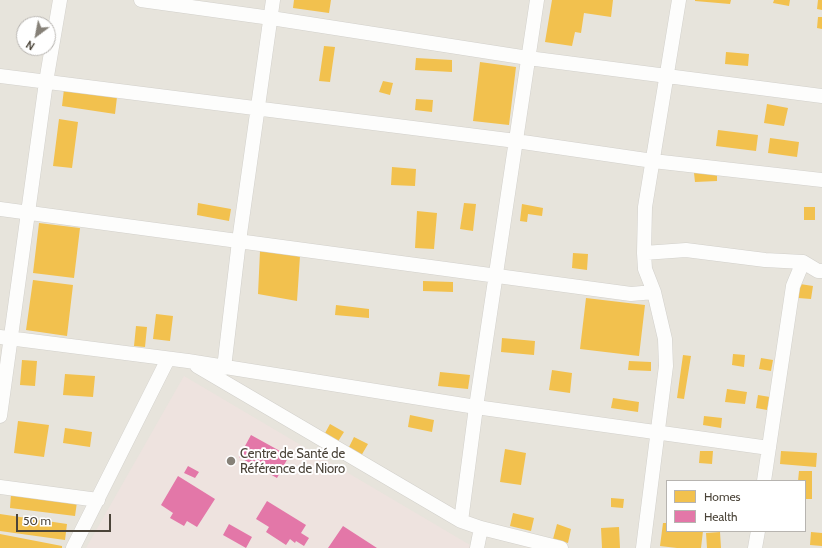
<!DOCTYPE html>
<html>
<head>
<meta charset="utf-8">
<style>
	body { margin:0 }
	#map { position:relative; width:822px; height:548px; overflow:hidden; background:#f4f2ee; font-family:Cabin,sans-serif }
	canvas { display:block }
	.legend { position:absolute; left:666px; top:480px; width:140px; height:52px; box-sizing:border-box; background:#fff; border:1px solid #b7b4b0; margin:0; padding:5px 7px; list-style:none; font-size:12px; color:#4b4439 }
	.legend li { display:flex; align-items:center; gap:8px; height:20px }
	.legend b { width:20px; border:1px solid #b7b4b0 }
	.north { position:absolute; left:16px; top:16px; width:40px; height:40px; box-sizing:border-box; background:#fff; border:1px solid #b7b4b0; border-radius:50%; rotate:212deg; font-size:11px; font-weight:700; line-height:16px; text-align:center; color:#4b4439 }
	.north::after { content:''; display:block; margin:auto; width:14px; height:18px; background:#868178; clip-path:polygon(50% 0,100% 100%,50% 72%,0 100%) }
	.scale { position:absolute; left:16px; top:514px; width:95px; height:18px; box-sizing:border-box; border:2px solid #4b4439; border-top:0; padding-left:5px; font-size:12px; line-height:14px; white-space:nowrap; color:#4b4439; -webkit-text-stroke:3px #fff; paint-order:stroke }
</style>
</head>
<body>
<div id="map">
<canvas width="822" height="548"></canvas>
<ul class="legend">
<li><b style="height:11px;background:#f2c14e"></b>Homes</li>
<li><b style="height:11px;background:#e377a8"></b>Health</li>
</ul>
<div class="north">N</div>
<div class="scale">50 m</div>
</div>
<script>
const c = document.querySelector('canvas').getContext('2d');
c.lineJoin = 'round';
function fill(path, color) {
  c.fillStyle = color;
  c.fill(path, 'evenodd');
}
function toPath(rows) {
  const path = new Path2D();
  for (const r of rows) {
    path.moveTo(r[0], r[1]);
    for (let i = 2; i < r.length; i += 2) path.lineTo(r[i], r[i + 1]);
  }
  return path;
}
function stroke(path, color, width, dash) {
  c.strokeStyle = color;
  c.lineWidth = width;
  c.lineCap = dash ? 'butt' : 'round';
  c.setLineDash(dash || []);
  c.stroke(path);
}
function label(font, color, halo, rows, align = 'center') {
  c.font = font + ' Cabin,sans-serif';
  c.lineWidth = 4;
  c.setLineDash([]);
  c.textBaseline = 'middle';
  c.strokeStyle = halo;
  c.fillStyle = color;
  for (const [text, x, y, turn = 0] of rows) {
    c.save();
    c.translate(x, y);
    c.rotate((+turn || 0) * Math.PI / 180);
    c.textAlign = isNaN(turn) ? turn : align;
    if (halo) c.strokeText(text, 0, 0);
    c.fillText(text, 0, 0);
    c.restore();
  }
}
fill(toPath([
	[0,0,822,0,822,548,0,548],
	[24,24,48,24,48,48,24,48],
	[667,481,805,481,805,531,667,531]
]), '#e7e4dc');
fill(toPath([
	[184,376,470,545,470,548,86,548]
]), '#eee3df');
fill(toPath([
	[294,0,331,0,329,13,293,8],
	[552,0,613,0,611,17,584,13,581,33,575,32,572,46,545,42],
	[695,0,731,0,730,4,695,1],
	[774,0,790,0,789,6,773,3],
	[818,0,822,0,822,10,817,9],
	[818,17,822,17,822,29,817,28],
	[324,46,335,47,330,82,319,81],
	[726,52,749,54,748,66,725,64],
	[416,58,452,60,452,72,415,70],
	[480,62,516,67,509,125,473,121],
	[383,81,393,83,390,95,379,92],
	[64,89,117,97,115,114,62,106],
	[416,99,433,100,432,112,415,110],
	[767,104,788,108,784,126,764,123],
	[59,119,78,122,72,168,53,166],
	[718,130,758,135,756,151,716,146],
	[770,138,799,142,797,157,768,153],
	[392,167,416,169,415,186,391,185],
	[717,171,717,181,695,182,694,173],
	[198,203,231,209,229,221,197,215],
	[464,203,476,204,473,231,460,229],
	[522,204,543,208,542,216,528,214,527,222,520,221],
	[804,207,815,207,815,220,804,220],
	[417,211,437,213,434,249,415,248],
	[39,223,80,228,74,278,33,273],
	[260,251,300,256,297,301,258,294],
	[573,253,588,254,587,270,572,268],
	[33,280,73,285,67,336,26,330],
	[423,281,453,282,453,292,423,291],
	[800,284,813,286,811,299,798,298],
	[586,298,645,305,639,356,580,349],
	[336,305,369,309,369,318,335,315],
	[156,314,173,316,170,341,153,339],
	[136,326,147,327,145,347,134,346],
	[502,338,535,341,534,355,501,352],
	[733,354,745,355,744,367,732,365],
	[683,355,691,356,684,399,677,398],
	[761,358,773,360,771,371,759,369],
	[22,360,37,361,35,386,20,385],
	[629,361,651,362,651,371,628,370],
	[552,370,572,373,570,393,549,390],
	[440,372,470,375,468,389,438,386],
	[65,374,95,376,93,397,63,395],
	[727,389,747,392,745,404,725,402],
	[758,395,770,397,767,410,756,408],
	[613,398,639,402,638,412,611,408],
	[410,415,434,420,432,432,408,427],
	[704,416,722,418,721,428,703,425],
	[18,421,49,425,44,457,14,453],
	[330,424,344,432,337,443,324,435],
	[65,428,92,432,90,447,63,443],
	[354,437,368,444,361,456,348,449],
	[505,449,526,453,521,485,500,482],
	[700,451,713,451,712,464,699,463],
	[781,451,817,453,816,467,780,464],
	[799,471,812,471,812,499,805,499,805,481,798,481],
	[11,494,77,502,75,516,10,508],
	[611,498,624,499,623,508,611,507],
	[513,513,534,518,531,531,510,526],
	[0,514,67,524,65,540,0,531],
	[663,523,667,523,667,531,703,531,701,548,677,548,660,546],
	[557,524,571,529,568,543,553,539],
	[619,527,620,548,602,548,601,528],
	[720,532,721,548,707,548,706,533],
	[811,532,822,533,822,546,810,545],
	[0,534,62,546,62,548,0,548]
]), '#f2c14e');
fill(toPath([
	[251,435,289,456,277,478,239,457],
	[188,466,199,472,195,478,184,473],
	[178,476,215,499,197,527,187,521,184,526,170,518,173,513,161,505],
	[267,501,306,525,301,533,309,538,304,546,296,541,295,543,290,539,286,545,266,532,269,527,256,519],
	[229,524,252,537,246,548,223,535],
	[343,526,377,548,328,548]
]), '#e377a8');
const minor = toPath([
	[141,0,271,18,528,58,822,96],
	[0,76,516,141,653,161,822,180],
	[0,209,631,294,654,292],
	[644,253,686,250,765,260,803,262,818,271,822,271],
	[0,337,188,361,476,407,769,448],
	[197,366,461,521,481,528,561,548],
	[224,368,239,241,273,0],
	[0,416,46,82,60,0],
	[764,481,793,286,803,262],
	[0,487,98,500],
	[461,521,476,407,537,0],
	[73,548,168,359],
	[477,548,481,528],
	[643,548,666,366,665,339,654,292,645,269,644,253,645,207,679,0],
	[755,548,758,531]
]);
stroke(minor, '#d2d0cb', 15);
stroke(minor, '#fdfdfc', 14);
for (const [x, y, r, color] of [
	[231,461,5,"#868178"]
]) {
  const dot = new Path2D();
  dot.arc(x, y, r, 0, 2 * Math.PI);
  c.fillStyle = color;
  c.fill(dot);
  stroke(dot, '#fff', 1.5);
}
label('13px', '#4b4439', '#fff', [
	["Centre de Santé de",240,454],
	["Référence de Nioro",240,469]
], 'left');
</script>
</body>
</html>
